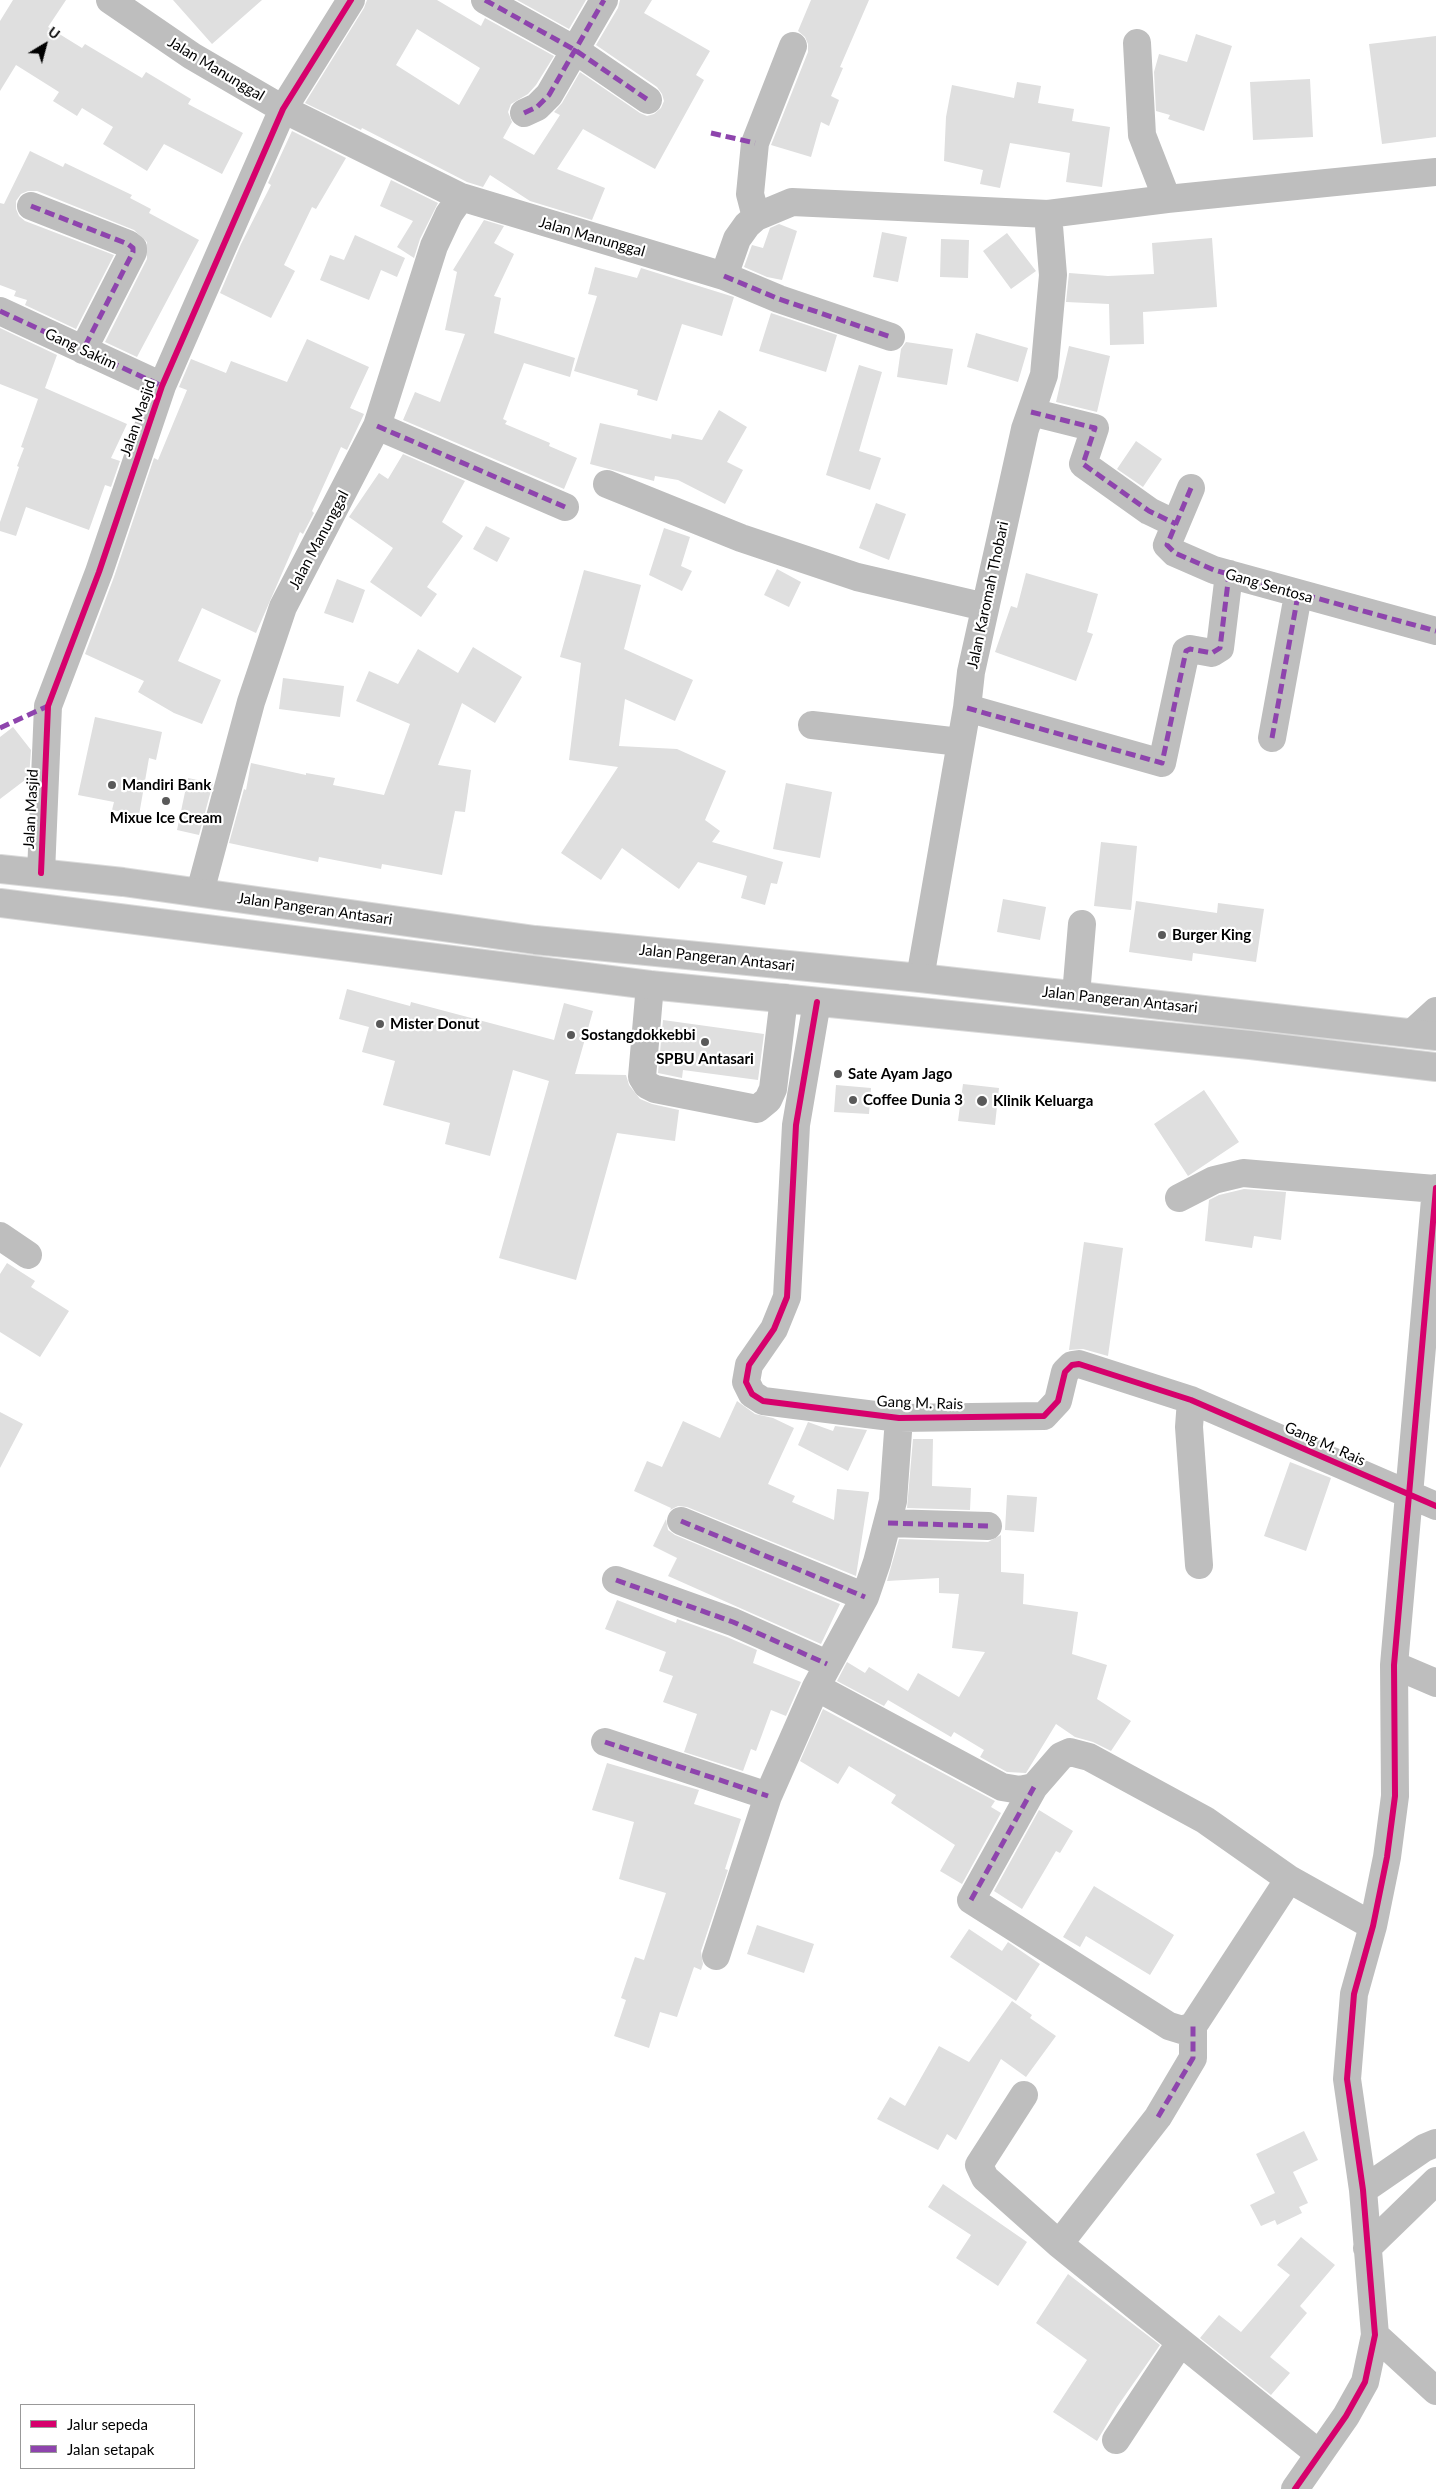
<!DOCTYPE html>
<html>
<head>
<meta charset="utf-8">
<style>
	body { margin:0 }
	#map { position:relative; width:1436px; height:2489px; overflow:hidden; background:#fff; font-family:Lato,sans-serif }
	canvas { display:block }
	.legend { position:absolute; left:20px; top:2404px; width:175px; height:65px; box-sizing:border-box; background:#fff; border:1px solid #999; margin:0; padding:6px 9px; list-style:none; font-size:15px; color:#000 }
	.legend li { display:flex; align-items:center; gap:10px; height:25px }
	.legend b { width:25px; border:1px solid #999 }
	.north { position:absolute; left:20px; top:20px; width:50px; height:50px; -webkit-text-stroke:4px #fff; paint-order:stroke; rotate:37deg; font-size:14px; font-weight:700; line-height:20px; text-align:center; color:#000 }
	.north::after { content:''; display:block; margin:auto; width:18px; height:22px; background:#000; clip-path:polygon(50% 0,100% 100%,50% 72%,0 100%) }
</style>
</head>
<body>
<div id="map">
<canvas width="1436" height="2489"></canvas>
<ul class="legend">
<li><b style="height:6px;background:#d6006c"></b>Jalur sepeda</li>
<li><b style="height:6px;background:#8e44ad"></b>Jalan setapak</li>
</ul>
<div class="north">U</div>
</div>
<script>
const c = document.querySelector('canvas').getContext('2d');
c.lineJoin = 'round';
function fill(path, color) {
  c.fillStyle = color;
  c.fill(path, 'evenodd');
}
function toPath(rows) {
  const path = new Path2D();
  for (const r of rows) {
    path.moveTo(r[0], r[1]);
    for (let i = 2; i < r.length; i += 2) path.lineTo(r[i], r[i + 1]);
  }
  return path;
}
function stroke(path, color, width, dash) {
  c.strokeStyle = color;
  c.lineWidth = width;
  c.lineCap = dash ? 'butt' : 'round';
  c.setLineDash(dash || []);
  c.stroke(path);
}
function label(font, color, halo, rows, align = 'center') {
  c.font = font + ' Lato,sans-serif';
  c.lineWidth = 4.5;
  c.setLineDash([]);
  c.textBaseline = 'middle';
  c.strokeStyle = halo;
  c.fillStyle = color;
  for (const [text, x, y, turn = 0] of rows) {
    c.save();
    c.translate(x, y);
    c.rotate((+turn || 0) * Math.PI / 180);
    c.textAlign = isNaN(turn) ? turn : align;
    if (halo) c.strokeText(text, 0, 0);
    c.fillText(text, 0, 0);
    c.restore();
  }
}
fill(toPath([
	[13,0,66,0,48,27,82,48,85,44,142,78,146,72,191,99,188,104,243,133,222,174,164,144,147,171,103,144,113,127,82,108,77,116,53,101,59,92,16,65,0,91,0,21],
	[173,0,262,0,212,44],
	[367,0,437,0,481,26,485,18,554,56,536,85,528,94,511,104,508,112,512,122,503,138,534,155,560,115,554,112,562,103,580,72,640,113,647,116,654,114,661,108,664,101,662,94,657,87,596,45,618,8,620,0,652,0,644,13,710,51,696,75,704,80,655,169,583,129,557,169,605,188,592,220,530,201,490,175,483,187,467,182,362,128,361,130,305,103,364,8],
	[417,29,480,68,459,105,396,65],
	[517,0,586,0,569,29],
	[811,0,869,0,840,67,843,68,831,96,839,100,829,126,821,122,811,157,771,145,808,52,808,44,805,37,798,31],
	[1196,34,1232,46,1204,131,1168,119,1170,115,1156,111,1154,72,1159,54,1187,62],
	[1436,36,1436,137,1382,144,1369,44],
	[1310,79,1313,137,1253,140,1250,82],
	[1017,82,1041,86,1038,103,1074,109,1072,121,1110,127,1102,187,1066,182,1070,153,1010,143,1000,188,980,184,983,170,944,161,946,117,952,85,1014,98],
	[292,131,346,158,316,209,312,207,284,265,295,271,271,318,220,293,241,244,271,185,268,183],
	[30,151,63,167,65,163,132,195,130,198,151,209,149,213,199,240,137,357,105,342,147,259,147,242,134,230,37,191,28,191,21,194,16,201,16,209,19,216,25,221,114,255,76,329,25,305,27,300,14,296,16,291,0,285,0,203,4,204],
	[391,180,438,203,420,239,414,258,397,247,413,221,380,206],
	[484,220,504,226,494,243,514,254,494,296,501,298,494,333,575,358,570,377,524,363,503,419,507,421,505,424,550,443,549,446,577,458,564,489,403,420,415,392,440,402,465,334,445,330,457,272,453,270],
	[779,224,797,231,782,280,767,277,744,267,752,245,763,248,770,228],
	[882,232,907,237,898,282,873,277],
	[1007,233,1036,271,1011,289,983,251],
	[355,235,405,258,397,277,381,270,369,300,320,280,330,255,344,260],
	[1212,238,1217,307,1143,312,1144,344,1110,345,1109,304,1066,302,1069,273,1108,276,1154,274,1152,243],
	[941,239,969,240,968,278,940,277],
	[595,267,637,278,641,268,734,297,722,336,682,324,657,401,637,395,638,390,574,371,597,296,588,294],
	[771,313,837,335,826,372,759,351],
	[0,328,57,355,45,388,127,424,111,458,120,461,111,487,105,485,89,530,26,507,16,536,0,531,0,522,19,467,17,466,24,448,21,447,38,399,0,384],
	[976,333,1028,348,1018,382,967,367],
	[307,339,369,367,350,408,364,414,347,450,341,447,312,511,314,513,303,534,300,532,256,633,202,608,178,661,221,680,202,724,174,713,138,692,144,681,85,654,114,577,154,458,158,460,187,390,179,387,191,359,226,373,231,361,287,382],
	[906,342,953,349,947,385,897,377,901,349],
	[1069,346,1110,356,1097,412,1056,402],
	[859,365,882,372,859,451,881,458,870,490,826,475],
	[719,410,747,427,727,462,743,470,725,504,678,480,655,476,654,481,590,464,600,423,671,439,672,434,702,440],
	[1136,441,1162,459,1143,487,1117,469],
	[403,454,465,481,442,522,463,536,427,587,437,594,421,617,370,582,393,548,349,517,379,473,388,479],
	[876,503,906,514,889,560,859,548],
	[486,526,510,538,497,562,473,549],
	[664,528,690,537,681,566,692,571,682,591,649,575],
	[777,569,801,582,789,607,764,595],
	[584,570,641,585,624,649,693,680,675,721,625,699,619,746,677,749,726,771,705,820,720,831,712,842,783,862,777,884,771,883,765,905,741,898,747,876,698,862,679,889,622,848,601,880,561,853,618,767,569,760,581,663,560,657],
	[1026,573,1098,594,1087,632,1093,634,1076,681,995,652,1011,606,1017,608],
	[337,579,365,590,353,623,324,613],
	[473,647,522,677,495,723,462,703,438,765,471,770,465,812,455,811,442,875,382,864,381,869,319,857,318,862,229,843,244,789,246,790,251,763,306,775,306,773,335,778,333,785,384,795,410,724,356,701,369,671,398,684,418,649,458,673],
	[283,678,344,686,340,717,279,709],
	[95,717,162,732,156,760,149,758,139,815,112,810,114,802,78,795],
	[13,727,31,750,29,777,0,799,0,737],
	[188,778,213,783,199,835,177,830],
	[786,783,832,792,820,858,773,849],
	[1101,842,1137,846,1131,910,1094,906],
	[1003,899,1046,907,1040,940,997,932],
	[1136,901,1217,913,1218,903,1264,909,1256,962,1193,953,1192,961,1129,952],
	[347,989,410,1006,411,1002,554,1040,564,1003,593,1011,575,1074,626,1075,629,1085,640,1099,652,1104,679,1110,675,1141,617,1133,576,1280,499,1258,549,1081,513,1070,490,1156,445,1144,450,1123,383,1105,395,1061,362,1052,369,1027,339,1019],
	[663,1020,764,1034,758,1080,683,1070,682,1078,658,1073],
	[963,1084,999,1088,995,1125,958,1121],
	[836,1085,871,1088,869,1114,834,1112],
	[1204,1090,1239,1142,1188,1176,1154,1124],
	[1244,1189,1286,1192,1281,1240,1254,1236,1252,1248,1205,1241,1209,1200,1219,1195],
	[1084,1242,1123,1248,1108,1356,1083,1349,1069,1350],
	[7,1263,35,1281,31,1287,69,1311,40,1357,0,1332,0,1274],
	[737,1401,755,1414,773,1418,794,1428,768,1484,795,1496,792,1502,834,1520,837,1489,869,1492,856,1576,687,1507,678,1506,670,1510,671,1508,634,1491,647,1461,662,1467,683,1421,720,1438],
	[0,1412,23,1424,0,1468],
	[808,1422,833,1431,835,1426,867,1430,848,1471,798,1445],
	[913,1439,933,1439,932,1486,971,1488,970,1510,907,1508],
	[1290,1462,1331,1478,1306,1551,1264,1536],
	[1007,1495,1037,1497,1034,1532,1005,1530],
	[666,1519,668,1530,675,1535,840,1604,821,1644,668,1576,677,1558,653,1546],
	[1001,1535,1001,1572,1024,1574,1023,1604,1078,1612,1072,1654,1107,1665,1097,1699,1131,1721,1111,1751,1093,1742,1075,1737,1056,1724,1026,1773,1007,1772,980,1757,984,1750,954,1732,951,1737,888,1700,884,1706,837,1681,847,1662,865,1673,869,1667,908,1691,918,1673,959,1697,985,1652,952,1648,959,1594,939,1593,939,1578,887,1581,899,1539,988,1542],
	[617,1600,676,1623,677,1619,727,1637,757,1650,753,1663,801,1682,786,1716,771,1710,756,1751,751,1749,743,1771,684,1752,697,1714,663,1702,673,1676,659,1671,666,1652,605,1629],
	[823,1709,995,1801,991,1807,1001,1813,962,1884,940,1871,955,1845,891,1803,896,1795,849,1766,838,1784,800,1761],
	[607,1763,699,1790,694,1804,741,1819,725,1869,728,1870,701,1951,703,1964,701,1970,694,1967,677,2017,660,2012,649,2048,614,2036,626,2000,621,1998,635,1957,644,1960,666,1893,619,1879,634,1822,592,1810],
	[1039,1810,1073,1831,1060,1853,1056,1851,1022,1909,994,1891],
	[1094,1886,1174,1935,1150,1975,1086,1936,1080,1947,1063,1937],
	[757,1925,814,1944,804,1973,747,1954],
	[969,1929,1002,1951,1008,1942,1040,1964,1016,2001,950,1957],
	[1012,2001,1032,2015,1030,2018,1056,2036,1026,2077,1001,2059,956,2140,947,2134,938,2150,877,2119,890,2097,905,2106,939,2046,969,2062],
	[1304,2131,1318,2160,1293,2172,1308,2203,1299,2207,1302,2213,1277,2225,1275,2220,1261,2226,1250,2205,1275,2193,1256,2154],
	[943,2184,1027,2242,998,2286,956,2258,971,2235,928,2207],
	[1301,2237,1335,2265,1300,2306,1307,2313,1270,2357,1290,2373,1271,2395,1200,2338,1219,2315,1241,2332,1290,2275,1277,2265],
	[1068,2274,1160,2345,1117,2407,1097,2441,1053,2412,1087,2360,1036,2323]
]), '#dfdfdf');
const major = toPath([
	[0,869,123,882,535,940,920,978,1436,1036],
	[0,903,650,985,1250,1045,1436,1067]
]);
stroke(major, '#dbdbdb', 30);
stroke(toPath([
	[110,0,192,56,283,109,461,197,724,276,779,299,891,337],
	[485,0,575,50,648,100],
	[1137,43,1142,135,1167,199],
	[524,113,537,107,549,95,604,0],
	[31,206,128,244,133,248,133,252,83,350],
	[756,217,750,194,755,143,793,46],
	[724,276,737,239,747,225,756,217,792,202,1048,214,1167,199,1436,172],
	[0,311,162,386],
	[1031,412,1095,428,1083,464,1149,511,1176,524],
	[377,426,565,507],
	[607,484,741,538,857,577,985,607],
	[1191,488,1167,545,1175,553,1214,570,1436,631],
	[967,708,1162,763,1186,651,1190,649,1212,653,1220,648,1229,574],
	[812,725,960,742],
	[1272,738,1298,595],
	[41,873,48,706,99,572,162,386,283,109,351,0],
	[200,892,251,702,283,607,377,426,434,246,449,214,461,197],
	[920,978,967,708,971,672,1025,429,1044,375,1053,275,1048,214],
	[650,985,642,1077,647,1085,655,1089,757,1109,768,1100,773,1089,784,998],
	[1076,995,1082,924],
	[817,1002,796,1125,787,1297,774,1329,749,1365,746,1382,752,1394,763,1401,899,1418,1044,1416,1058,1401,1065,1372,1072,1365,1079,1364,1191,1400,1436,1506],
	[1412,1033,1436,1011],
	[1179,1198,1214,1180,1243,1173,1436,1189],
	[0,1236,28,1255],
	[1191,1400,1189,1427,1199,1565],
	[681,1521,865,1597],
	[888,1523,988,1526],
	[616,1580,733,1622,827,1664],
	[1394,1665,1436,1683],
	[816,1687,865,1597,877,1562,893,1501,899,1418],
	[605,1742,768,1796],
	[1034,1787,971,1900,1169,2026,1182,2030,1193,2026],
	[716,1956,768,1796,816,1687,1002,1787,1020,1790,1034,1787,1061,1756,1070,1752,1089,1757,1205,1820,1289,1879,1373,1926],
	[1024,2095,979,2165,985,2178,1059,2244,1318,2453],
	[1363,2190,1424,2148,1436,2143],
	[1059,2244,1158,2117,1193,2058,1193,2026,1289,1879],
	[1367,2248,1436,2181],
	[1375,2335,1436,2391],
	[1116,2440,1180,2343],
	[1295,2489,1346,2416,1365,2382,1375,2335,1363,2190,1347,2079,1354,1994,1373,1926,1387,1857,1395,1796,1394,1665,1436,1188]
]), '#bebebe', 28);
stroke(major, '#bebebe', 28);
stroke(toPath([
	[485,0,575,50,648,100],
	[524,113,537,107,549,95,604,0],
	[711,133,755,143],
	[31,206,128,244,133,248,133,252,83,350],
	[724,276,779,299,891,337],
	[0,311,162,386],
	[1031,412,1095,428,1083,464,1149,511,1176,524],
	[377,426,565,507],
	[1191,488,1167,545,1175,553,1214,570,1436,631],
	[967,708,1162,763,1186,651,1190,649,1212,653,1220,648,1229,574],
	[0,728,48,706],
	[1272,738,1298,595],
	[681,1521,865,1597],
	[888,1523,988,1526],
	[616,1580,733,1622,827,1664],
	[605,1742,768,1796],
	[971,1900,1034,1787],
	[1158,2117,1193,2058,1193,2026]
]), '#8e44ad', 5, [10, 5]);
stroke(toPath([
	[41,873,48,706,99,572,162,386,283,109,351,0],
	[817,1002,796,1125,787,1297,774,1329,749,1365,746,1382,752,1394,763,1401,899,1418,1044,1416,1058,1401,1065,1372,1072,1365,1079,1364,1191,1400,1436,1506],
	[1295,2489,1346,2416,1365,2382,1375,2335,1363,2190,1347,2079,1354,1994,1373,1926,1387,1857,1395,1796,1394,1665,1436,1188]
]), '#d6006c', 6);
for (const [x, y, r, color] of [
	[112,785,5,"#595959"],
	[166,801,5,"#595959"],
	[1162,935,5,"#595959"],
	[380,1024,5,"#595959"],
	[571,1035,5,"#595959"],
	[705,1042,5,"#595959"],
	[838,1074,5,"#595959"],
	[853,1100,5,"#595959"],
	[982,1101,6,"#595959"]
]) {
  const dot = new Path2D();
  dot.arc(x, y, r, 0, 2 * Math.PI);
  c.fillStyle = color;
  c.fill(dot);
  stroke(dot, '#fff', 2);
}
label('15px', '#000', '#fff', [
	["Jalan Manunggal",216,69,31],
	["Jalan Manunggal",592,237,16],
	["Gang Sakim",81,349,25],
	["Jalan Masjid",138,418,-71],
	["Jalan Manunggal",319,540,-62],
	["Gang Sentosa",1269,586,16],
	["Jalan Karomah Thobari",988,595,-78],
	["Jalan Masjid",31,809,-87],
	["Jalan Pangeran Antasari",315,909,8],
	["Jalan Pangeran Antasari",717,958,6],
	["Jalan Pangeran Antasari",1120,1000,6],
	["Gang M. Rais",920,1403,2],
	["Gang M. Rais",1325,1444,24]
]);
label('bold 15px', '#000', '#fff', [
	["Mandiri Bank",122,785],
	["Mixue Ice Cream",166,818,"center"],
	["Burger King",1172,935],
	["Mister Donut",390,1024],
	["Sostangdokkebbi",581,1035],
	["SPBU Antasari",705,1059,"center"],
	["Sate Ayam Jago",848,1074],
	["Coffee Dunia 3",863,1100],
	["Klinik Keluarga",993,1101]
], 'left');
</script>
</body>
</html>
